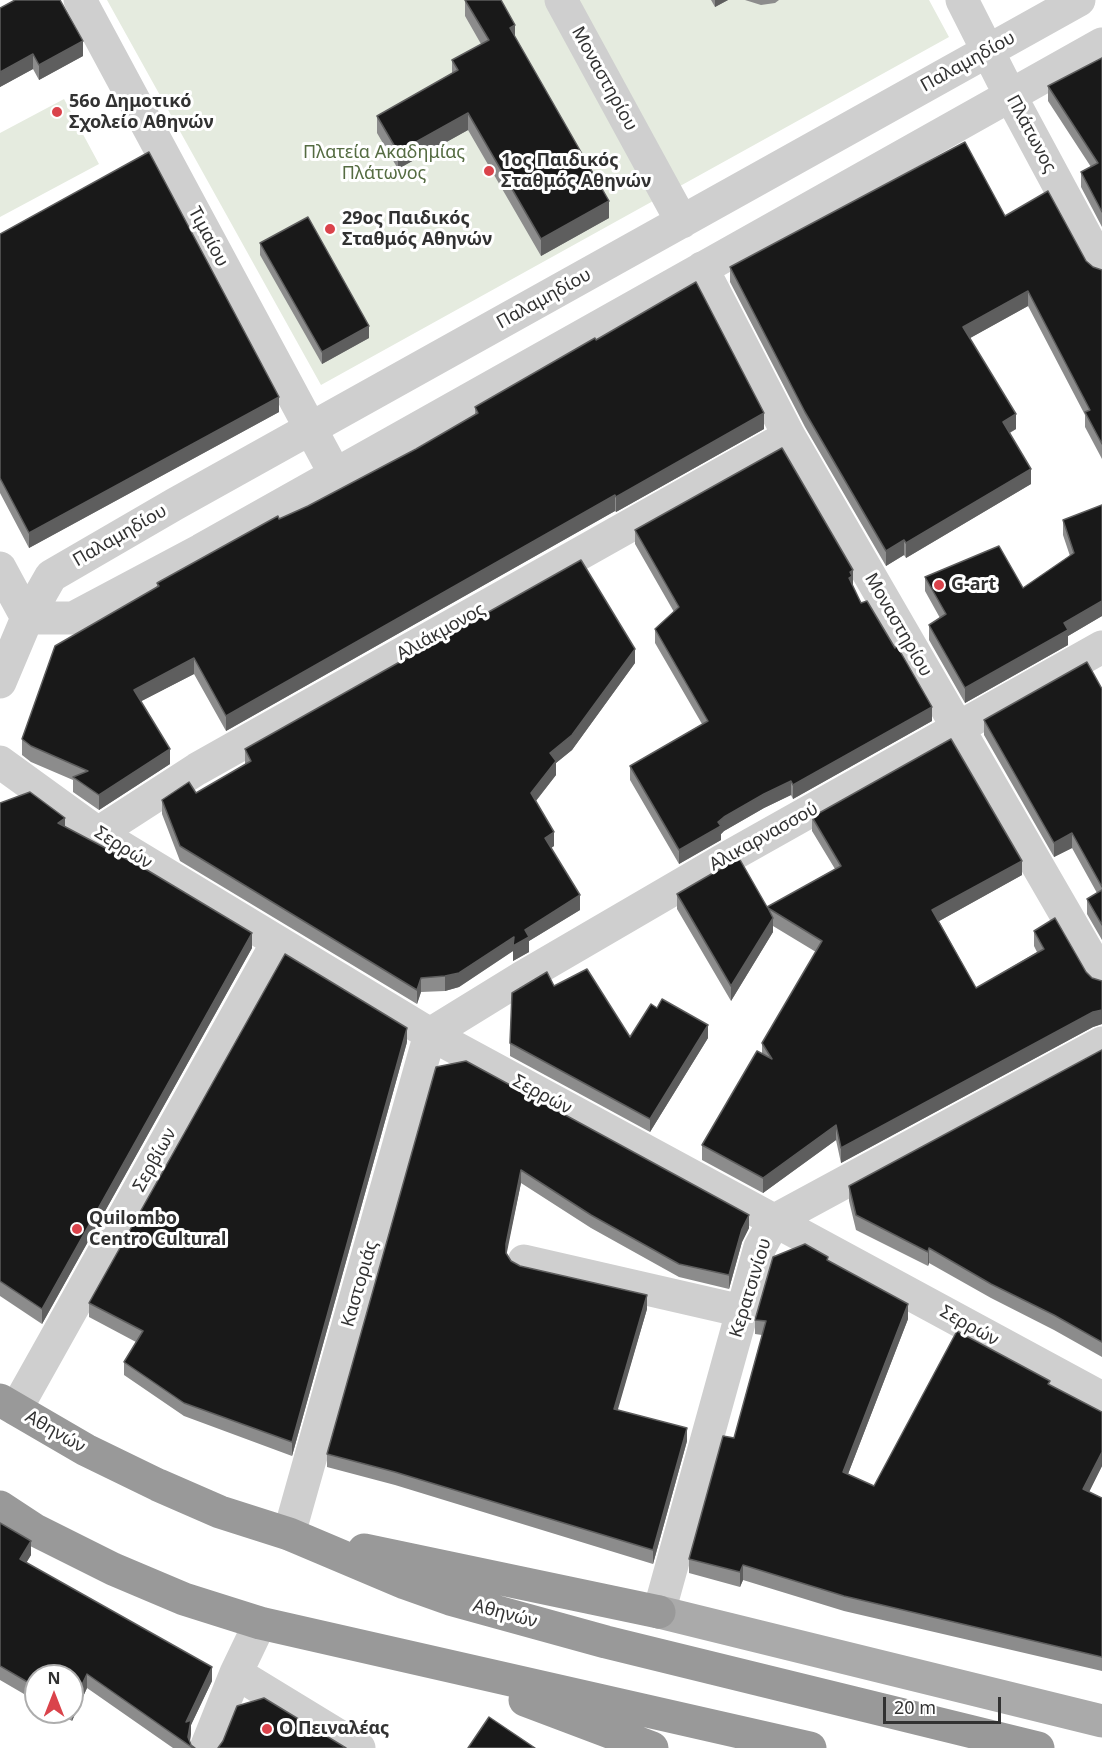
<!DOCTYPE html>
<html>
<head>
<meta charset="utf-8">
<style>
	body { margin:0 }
	#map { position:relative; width:1102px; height:1748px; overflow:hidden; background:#fff; font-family:"Noto Sans",sans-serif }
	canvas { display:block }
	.north { position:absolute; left:24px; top:1664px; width:60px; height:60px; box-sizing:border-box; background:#fff; border:2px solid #adadad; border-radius:50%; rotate:0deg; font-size:16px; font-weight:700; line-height:24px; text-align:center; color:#323232 }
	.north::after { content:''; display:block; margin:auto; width:21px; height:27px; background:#da434b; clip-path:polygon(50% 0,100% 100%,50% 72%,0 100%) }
	.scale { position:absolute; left:883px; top:1697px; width:118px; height:27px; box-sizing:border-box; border:3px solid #323232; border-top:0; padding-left:8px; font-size:18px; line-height:21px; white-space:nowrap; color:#323232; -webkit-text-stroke:4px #fff; paint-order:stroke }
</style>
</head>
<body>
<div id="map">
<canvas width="1102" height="1748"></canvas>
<div class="north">N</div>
<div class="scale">20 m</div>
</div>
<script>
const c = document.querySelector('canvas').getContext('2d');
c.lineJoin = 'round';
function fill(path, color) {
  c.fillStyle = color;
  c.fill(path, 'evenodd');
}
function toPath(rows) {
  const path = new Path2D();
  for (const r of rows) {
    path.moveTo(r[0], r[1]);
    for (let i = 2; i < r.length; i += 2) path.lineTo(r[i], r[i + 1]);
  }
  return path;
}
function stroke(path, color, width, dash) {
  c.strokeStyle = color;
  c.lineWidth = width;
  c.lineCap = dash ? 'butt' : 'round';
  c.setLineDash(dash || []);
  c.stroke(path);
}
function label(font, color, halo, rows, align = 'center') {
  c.font = font + ' "Noto Sans",sans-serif';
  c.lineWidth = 6;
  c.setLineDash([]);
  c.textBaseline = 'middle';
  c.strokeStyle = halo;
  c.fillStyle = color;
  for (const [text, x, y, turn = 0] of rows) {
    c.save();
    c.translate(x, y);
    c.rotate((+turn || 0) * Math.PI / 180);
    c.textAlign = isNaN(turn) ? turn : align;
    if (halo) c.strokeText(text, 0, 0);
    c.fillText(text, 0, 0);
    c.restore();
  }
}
fill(toPath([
	[107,0,929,0,949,37,321,385],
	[64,99,99,164,0,217,0,133]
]), '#e5ebdf');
stroke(toPath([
	[80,0,335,474],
	[561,0,682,222],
	[962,0,1010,95,1102,266],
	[702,268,789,436,1102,977],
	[0,568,27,618],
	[27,618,73,618,201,550,1102,44],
	[0,682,27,618,51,576,175,504,1079,0],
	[0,762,98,833,430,1034,1102,1398],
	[98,833,197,769,789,436],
	[524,1261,742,1311],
	[16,1409,277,943],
	[289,1534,430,1034,521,978,732,855,1102,647],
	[659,1612,760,1247,775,1220,1102,1043],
	[236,1673,359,1748],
	[206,1748,236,1673,260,1623]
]), '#cfcfcf', 33);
stroke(toPath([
	[659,1612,1102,1721]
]), '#aaa', 33);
stroke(toPath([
	[0,1400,86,1450,158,1485,220,1512,289,1534,405,1583,450,1599,606,1642,1038,1748],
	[0,1507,35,1530,113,1569,184,1599,260,1623,810,1748],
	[364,1550,659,1612],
	[525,1700,652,1748]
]), '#999', 33);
fill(toPath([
	[465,0,515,37,609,218,541,256,468,130,398,169,377,133,377,116,452,73,452,60,481,44,465,16],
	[711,0,728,0,715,7],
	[745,0,779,0,775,3,761,5],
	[0,8,83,56,39,80,33,69,0,87],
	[1102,58,1102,227,1081,187,1081,172,1091,167,1048,101,1048,86],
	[1005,216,1086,261,1093,267,1102,270,1102,459,1085,427,1085,415,1028,306,970,338,1016,429,1010,433,1031,484,906,558,904,555,886,566,805,427,730,282,730,267],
	[0,234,279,412,29,548,0,493],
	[260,243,369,338,322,364,260,255],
	[596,340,764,429,616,512,615,511,226,731,194,674,141,701,170,764,99,810,73,792,73,780,31,762,22,755,22,739,157,586,157,583,279,519,308,506,416,449,475,415,475,407],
	[1102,505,1102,616,1068,636,1068,645,965,703,929,640,929,625,940,618,925,591,925,577,1023,588,1070,556,1063,535,1063,520],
	[635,530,853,584,852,585,861,603,932,721,793,799,791,795,764,808,724,831,721,834,721,840,679,864,630,780,630,766,702,724,655,643,655,629,674,612,635,544],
	[635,663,572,750,556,763,556,775,536,801,554,846,551,848,580,910,529,941,529,952,513,961,513,951,459,987,445,991,421,992,417,1004,180,861,162,814,162,800,196,793,245,764,245,749],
	[1102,689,1102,940,1087,914,1087,899,1097,893,1072,848,1054,857,984,735,984,720],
	[0,803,65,826,252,948,42,1324,0,1296],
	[812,817,1022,875,939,921,976,988,1037,952,1034,946,1034,931,1086,972,1092,978,1102,981,1102,1024,1093,1027,841,1163,836,1140,763,1193,702,1160,702,1145,762,1054,762,1043,816,952,773,926,773,932,731,1001,677,909,677,894,767,907,835,869,812,831],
	[554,986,630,1037,708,1038,650,1132,510,1056,510,1043],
	[407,1042,292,1456,184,1416,124,1375,124,1362,136,1342,89,1317,89,1303],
	[1102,1050,1102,1357,1054,1330,991,1298,929,1263,928,1266,856,1230,849,1201,849,1186],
	[436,1067,749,1228,742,1242,729,1289,679,1277,591,1228,521,1183,506,1253,511,1261,520,1266,647,1309,617,1410,687,1441,653,1564,395,1485,327,1467,327,1454],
	[828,1261,908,1319,848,1474,874,1486,1050,1385,1102,1412,1102,1466,1089,1492,1102,1498,1102,1671,844,1611,743,1580,740,1587,689,1573,689,1559,734,1438,762,1335,755,1334,755,1320],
	[0,1523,31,1555,26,1563,212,1681,191,1725,191,1734,190,1742,191,1745,195,1748,173,1748,87,1688,72,1721,56,1712,72,1712,72,1676,36,1676,36,1701,0,1680]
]), '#8c8c8c');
fill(toPath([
	[715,0,728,0,715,7],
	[515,25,515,42,510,28],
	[83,41,83,56,39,80,39,65],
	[33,54,33,69,0,87,0,72],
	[468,113,468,130,398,169,398,152],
	[609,201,609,218,541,256,541,239],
	[1028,291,1028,306,963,342,963,327],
	[369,326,369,338,322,364,322,352],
	[279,397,279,412,29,548,29,533],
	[764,413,764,429,616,512,616,497],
	[1016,414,1016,429,1003,436,1003,422],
	[1031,469,1031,484,906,558,906,543],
	[615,495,615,511,226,731,226,716],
	[904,540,904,555,886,566,886,551],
	[853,570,853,584,852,585,849,578,850,572],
	[1102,601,1102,616,1068,636,1068,645,965,703,965,688,1064,623],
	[635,649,635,663,572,750,556,763,556,775,531,807,531,793,550,753],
	[194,658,194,674,134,705,134,690],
	[932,707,932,721,793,799,793,785],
	[170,749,170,764,99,810,99,795],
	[791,781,791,795,764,808,724,831,721,834,721,840,679,864,679,850,724,817,764,794],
	[65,818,65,833,58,823],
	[554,832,554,846,545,852,545,838],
	[1072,833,1072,848,1054,857,1054,843],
	[1022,861,1022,875,932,925,932,910],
	[580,895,580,910,529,941,529,952,513,961,513,951,459,987,445,991,445,976,514,937],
	[773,918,773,932,731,1001,731,986],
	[252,933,252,948,42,1324,42,1309],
	[421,978,421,992,417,1004,417,990],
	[1102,1010,1102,1024,1093,1027,841,1163,841,1148,1093,1012],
	[708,1025,708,1038,650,1132,650,1119],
	[407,1028,407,1042,292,1456,292,1442],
	[836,1125,836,1140,763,1193,763,1178],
	[521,1170,521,1183,506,1257,506,1244],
	[749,1215,749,1228,742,1242,729,1289,729,1275,742,1229],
	[929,1248,929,1263,928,1266,928,1252],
	[647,1295,647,1309,614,1423,614,1409],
	[908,1304,908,1319,843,1487,843,1472],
	[687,1428,687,1441,653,1564,653,1550],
	[1102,1452,1102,1466,1083,1504,1083,1489],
	[31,1541,31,1555,20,1573,20,1559],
	[743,1565,743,1580,740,1587,740,1572],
	[212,1667,212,1681,191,1725,191,1734,189,1745,186,1722],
	[87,1674,87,1688,72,1721,72,1706]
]), '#5e5e5e');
const building = toPath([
	[15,0,60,0,83,41,39,65,33,54,0,72,0,8,15,0],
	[465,0,501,0,515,25,510,28,609,201,541,239,468,113,398,152,377,116,458,70,452,60,489,40,465,0],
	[1102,58,1102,212,1081,172,1098,163,1048,86,1102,58],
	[965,142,1005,216,1048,191,1086,261,1093,267,1102,270,1102,444,1085,412,1090,410,1028,291,963,327,1016,414,1003,422,1031,469,906,543,904,540,886,551,805,412,730,267,965,142],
	[149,152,279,397,29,533,0,478,0,234,149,152],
	[308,217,369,326,322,352,260,243,308,217],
	[696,282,764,413,616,497,615,495,226,716,194,658,134,690,170,749,99,795,73,777,88,771,31,746,22,739,55,646,159,586,157,583,278,516,279,519,308,506,416,449,478,413,475,407,595,338,596,340,696,282],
	[782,448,853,570,850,572,852,576,849,578,861,603,867,601,895,648,897,646,932,707,793,785,791,781,764,794,724,817,718,822,721,826,679,850,630,766,708,721,655,629,679,607,635,530,782,448],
	[1102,505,1102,601,1064,623,1068,630,965,688,929,625,946,614,925,577,999,546,1023,588,1074,553,1063,520,1102,505],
	[581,560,635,649,572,735,550,753,556,761,531,793,554,832,545,838,580,895,525,930,529,937,513,946,514,937,459,973,445,976,421,978,417,990,180,846,162,800,189,782,196,793,251,761,245,749,581,560],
	[1087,662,1102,689,1102,887,1072,833,1054,843,984,720,1087,662],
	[951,739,1022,861,932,910,976,988,1044,949,1034,931,1055,918,1086,972,1092,978,1102,981,1102,1010,1093,1012,841,1148,836,1125,763,1178,702,1145,757,1051,772,1059,762,1043,822,941,768,908,773,918,731,986,677,894,739,858,767,907,841,866,812,817,951,739],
	[30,792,65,818,58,823,147,870,252,933,42,1309,0,1281,0,803,30,792],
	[1102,890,1102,925,1087,899,1102,890],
	[285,954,407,1028,292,1442,184,1403,124,1362,143,1331,89,1303,285,954],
	[587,969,630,1037,651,1004,657,1008,662,999,708,1025,650,1119,510,1043,512,993,547,972,554,986,587,969],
	[1102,1050,1102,1342,1054,1315,991,1284,929,1248,928,1252,856,1215,849,1186,1102,1050],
	[466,1061,749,1215,742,1229,729,1275,679,1264,591,1215,521,1170,506,1244,506,1253,511,1261,520,1266,647,1295,614,1409,687,1428,653,1550,395,1472,327,1454,436,1067,466,1061],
	[805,1244,828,1257,827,1260,908,1304,843,1472,874,1486,957,1331,1050,1381,1048,1384,1102,1412,1102,1452,1083,1489,1102,1498,1102,1657,844,1596,743,1565,740,1572,689,1559,723,1436,734,1438,766,1321,755,1320,773,1257,805,1244],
	[0,1523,31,1541,20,1559,212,1667,186,1722,191,1720,188,1737,191,1745,195,1748,193,1748,87,1674,72,1706,72,1676,36,1676,36,1687,0,1666,0,1523],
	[264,1698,346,1748,218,1748,223,1741,237,1706,264,1698],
	[489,1717,535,1748,468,1748,489,1717]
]);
fill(building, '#191919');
stroke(building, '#5e5e5e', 1.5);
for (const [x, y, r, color] of [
	[57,112,6,"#da434b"],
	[489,171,6,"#da434b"],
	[330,229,6,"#da434b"],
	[939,585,6,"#da434b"],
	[77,1229,6,"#da434b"],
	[267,1729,6,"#da434b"]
]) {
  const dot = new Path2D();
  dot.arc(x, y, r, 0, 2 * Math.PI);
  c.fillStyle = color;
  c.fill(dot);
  stroke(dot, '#fff', 2);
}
label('18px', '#323232', '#fff', [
	["Παλαμηδίου",968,62,-29],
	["Μοναστηρίου",604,79,61],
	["Πλάτωνος",1031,134,62],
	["Τιμαίου",208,237,62],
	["Παλαμηδίου",544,299,-29],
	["Παλαμηδίου",120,536,-30],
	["Μοναστηρίου",898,625,60],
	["Αλιάκμονος",441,632,-29],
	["Αλικαρνασσού",764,837,-29],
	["Σερρών",123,848,32],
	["Σερρών",542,1095,28],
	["Σερβίων",155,1160,-61],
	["Καστοριάς",360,1284,-74],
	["Κερατσινίου",751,1288,-73],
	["Σερρών",969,1326,29],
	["Αθηνών",55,1432,30],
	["Αθηνών",505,1614,15]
]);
label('bold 18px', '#323232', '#fff', [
	["56ο Δημοτικό",69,102],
	["Σχολείο Αθηνών",69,123],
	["1ος Παιδικός",501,161],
	["Σταθμός Αθηνών",501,182],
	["29ος Παιδικός",342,219],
	["Σταθμός Αθηνών",342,240],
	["G-art",951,585],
	["Quilombo",89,1219],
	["Centro Cultural",89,1240],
	["Ο Πειναλέας",279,1729]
], 'left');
label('18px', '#556c42', '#fff', [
	["Πλατεία Ακαδημίας",384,153],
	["Πλάτωνος",384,174]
]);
</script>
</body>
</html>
